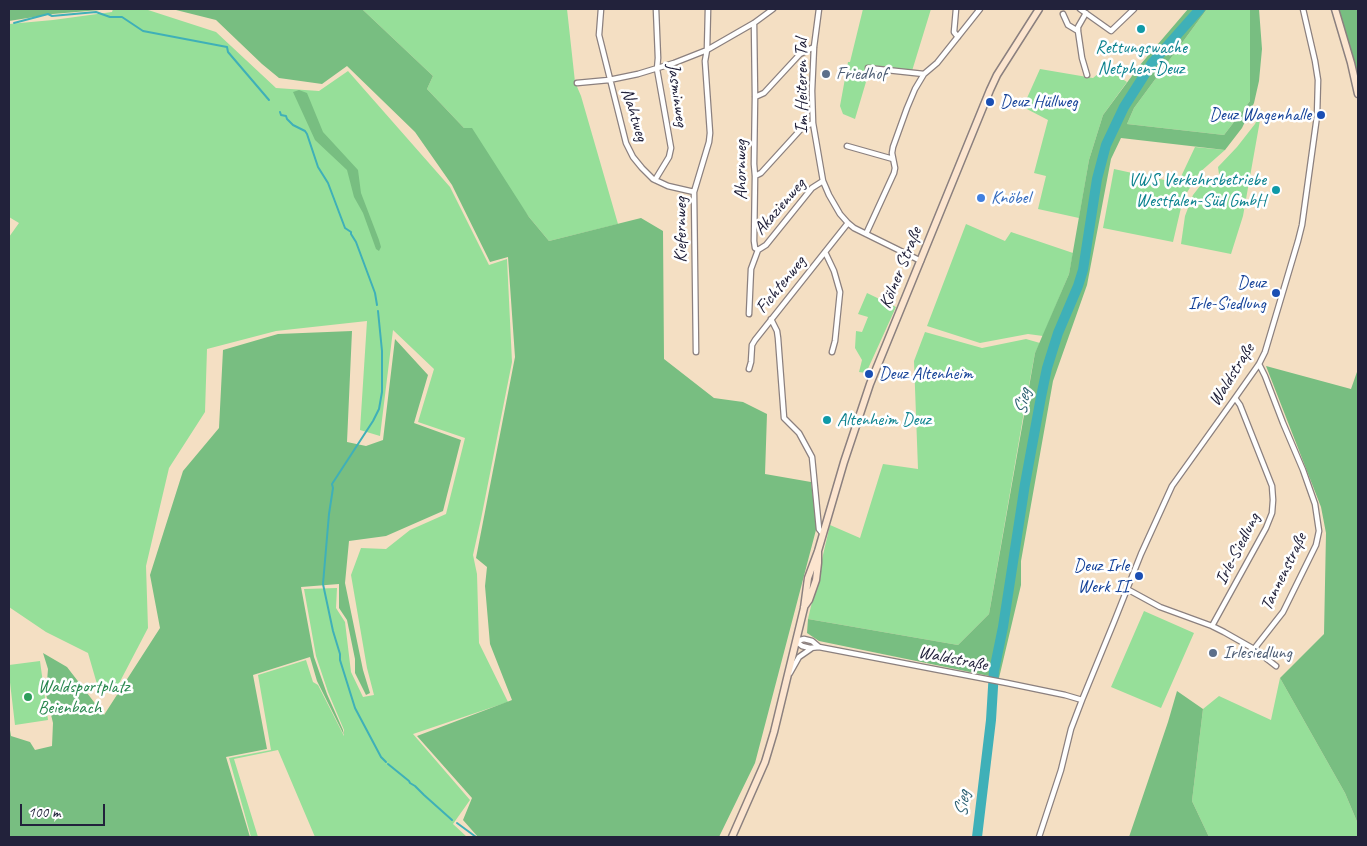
<!DOCTYPE html>
<html>
<head>
<meta charset="utf-8">
<style>
	body { margin:0 }
	#map { position:relative; width:1367px; height:846px; overflow:hidden; background:#f4dfc3; font-family:Caveat,sans-serif }
	canvas { display:block }
	.frame { position:absolute; inset:0; border:10px solid #22223b; pointer-events:none }
	.scale { position:absolute; left:20px; top:804px; width:85px; height:22px; box-sizing:border-box; border:2px solid #22223b; border-top:0; padding-left:6px; font-size:15px; line-height:18px; white-space:nowrap; color:#22223b; -webkit-text-stroke:4px #fff; paint-order:stroke }
</style>
</head>
<body>
<div id="map">
<canvas width="1367" height="846"></canvas>
<div class="frame"></div>
<div class="scale">100 m</div>
</div>
<script>
const c = document.querySelector('canvas').getContext('2d');
c.lineJoin = 'round';
function fill(path, color) {
  c.fillStyle = color;
  c.fill(path, 'evenodd');
}
function toPath(rows) {
  const path = new Path2D();
  for (const r of rows) {
    path.moveTo(r[0], r[1]);
    for (let i = 2; i < r.length; i += 2) path.lineTo(r[i], r[i + 1]);
  }
  return path;
}
function stroke(path, color, width, dash) {
  c.strokeStyle = color;
  c.lineWidth = width;
  c.lineCap = dash ? 'butt' : 'round';
  c.setLineDash(dash || []);
  c.stroke(path);
}
function label(font, color, halo, rows, align = 'center') {
  c.font = font + ' Caveat,sans-serif';
  c.lineWidth = 5;
  c.setLineDash([]);
  c.textBaseline = 'middle';
  c.strokeStyle = halo;
  c.fillStyle = color;
  for (const [text, x, y, turn = 0] of rows) {
    c.save();
    c.translate(x, y);
    c.rotate((+turn || 0) * Math.PI / 180);
    c.textAlign = isNaN(turn) ? turn : align;
    if (halo) c.strokeText(text, 0, 0);
    c.fillText(text, 0, 0);
    c.restore();
  }
}
fill(toPath([
	[113,9,145,9,216,32,276,88,319,91,348,71,450,187,489,265,507,259,512,362,481,519,473,555,477,574,479,643,508,702,413,734,470,800,453,824,467,837,315,837,278,750,234,759,258,837,251,837,229,758,271,750,258,675,306,660,313,682,318,685,344,736,344,730,328,692,316,656,304,589,337,588,336,608,345,622,351,672,363,697,374,695,367,668,351,575,361,548,386,549,410,530,446,514,465,438,418,422,434,369,393,330,380,436,360,430,367,321,276,331,207,349,205,412,169,468,146,566,148,628,114,693,97,684,88,653,46,632,9,607,9,237,19,223,9,217,9,24,53,20,112,12],
	[362,9,567,9,575,82,581,96,618,224,549,241,529,217,464,128,427,89,433,76],
	[863,9,931,9,912,71,871,65,855,119,843,114,840,106,848,62,850,62],
	[1207,9,1250,9,1250,101,1224,135,1127,124,1134,108],
	[1105,68,1127,82,1103,115,1089,160,1079,218,1038,209,1046,176,1034,173,1048,120,1023,107,1040,69,1093,78],
	[1262,109,1243,216,1231,254,1181,244,1185,216,1193,195,1200,186,1220,181,1218,167,1237,147,1255,124],
	[1195,147,1225,150,1199,173,1183,199,1173,242,1103,228,1114,169,1178,183],
	[966,224,1005,241,1011,232,1073,253,1069,274,1043,336,1028,334,980,343,927,326],
	[867,293,896,307,866,373,859,372,862,360,855,348,856,331,862,332,868,317,858,314],
	[925,332,982,348,1026,339,1040,343,1035,353,1025,406,989,614,958,645,808,619,830,525,860,538,883,464,918,469,914,361],
	[1144,611,1194,633,1161,708,1111,687],
	[40,661,48,720,15,725,9,674,9,665],
	[1280,678,1345,793,1358,824,1358,837,1209,837,1192,801,1203,709,1219,696,1271,720]
]), '#96df99');
fill(toPath([
	[9,9,111,9,53,14,9,21],
	[172,9,362,9,433,76,427,89,464,128,472,128,529,217,549,241,641,218,663,231,664,359,714,398,743,402,767,414,765,474,811,482,817,526,755,763,719,837,478,837,463,820,472,798,417,736,512,700,490,644,485,586,487,567,476,558,515,357,508,257,490,262,452,185,415,132,347,66,322,84,279,78,262,64,216,20],
	[1188,9,1207,9,1134,108,1127,124,1224,135,1250,101,1250,9,1259,9,1262,49,1259,81,1254,103,1242,128,1225,150,1121,138,1111,159,1087,285,1053,381,1021,561,1021,585,999,678,819,641,807,633,808,619,958,645,989,614,1035,353,1069,274,1089,160,1103,115,1140,65],
	[1335,9,1358,9,1358,90],
	[299,90,307,93,323,132,358,170,361,193,379,240,381,247,379,251,376,249,363,213,354,197,347,170,315,140,293,92],
	[352,331,347,442,366,446,383,440,395,339,428,375,414,423,461,440,443,511,386,536,349,541,345,583,363,670,370,693,366,695,355,673,355,659,347,620,339,608,339,584,301,587,314,657,327,694,343,730,344,735,317,681,310,657,253,675,267,749,226,757,250,837,9,837,9,724,11,736,30,742,35,750,52,746,53,723,46,694,48,669,43,653,67,667,104,715,160,628,150,575,183,471,219,428,223,350,278,334],
	[1266,366,1351,389,1358,369,1358,824,1345,793,1280,678,1324,634,1326,533,1321,507],
	[1177,691,1203,709,1192,801,1209,837,1129,837,1168,722]
]), '#78be81');
stroke(toPath([
	[14,23,48,14,52,16,96,12,110,17,122,17,143,31,227,47,228,52,269,100],
	[280,112,281,115,286,116,287,119,293,125,305,131,307,134,318,167,328,183,345,228,351,232,351,234,356,242,375,293,377,305],
	[378,311,382,351,382,392,379,409,373,421,332,484,333,488,329,514,323,584,333,631,340,654,340,660,355,708,381,757,386,762],
	[388,764,409,781,410,783,415,786,424,795,452,820],
	[457,823,476,837]
]), '#3fb0b8', 2);
stroke(toPath([
	[977,837,991,720,994,671,1003,627,1025,484,1041,397,1047,368,1058,333,1078,286,1083,270,1097,179,1106,145,1124,107,1152,63,1200,9]
]), '#3fb0b8', 10);
const minor = toPath([
	[601,9,599,35,626,143,633,157,642,168,653,179,668,186,694,192],
	[819,9,814,47,812,91,813,123,823,181,829,195,840,214,848,223,854,228,921,261],
	[956,9,954,32,958,37],
	[1080,9,1111,31,1134,9],
	[1086,13,1078,27,1078,31,1082,58,1087,75],
	[1063,14,1068,25,1078,31],
	[868,68,924,74],
	[577,83,609,80,638,74,674,63,707,50,754,23,773,9],
	[755,97,764,93,800,54,814,47],
	[847,146,893,159],
	[755,176,761,173,802,128,813,123],
	[655,180,669,157,671,148,657,69,658,58,656,9],
	[866,234,894,173,895,168,892,153,893,147,907,108,915,89,924,74,937,63,980,9],
	[758,250,766,245,812,188,823,181],
	[825,252,834,271,840,292,835,341,832,352],
	[749,314,751,269,758,250,755,248,754,241,755,176,754,164,755,97,754,23],
	[771,319,777,331,778,338,784,418,799,433,812,457,819,529,823,534],
	[696,352,694,192,709,142,710,133,705,61,707,50,708,9],
	[749,369,751,362,752,345,755,340,848,223],
	[1127,589,1160,607,1212,626,1224,632,1254,649,1276,666],
	[1212,626,1266,528,1272,513,1273,500,1272,486,1240,405,1235,398],
	[796,641,802,646,810,648,819,647,1007,683,1065,695,1082,700,1114,622,1141,554,1172,486,1235,398,1259,364,1265,352,1298,241,1302,225,1317,116,1318,80,1315,61,1303,9],
	[796,641,804,639,812,641,819,647],
	[1254,649,1283,612,1316,545,1319,531,1315,504,1303,470,1283,423,1265,376,1259,364],
	[790,673,799,657,812,648],
	[1039,837,1061,770,1071,729,1082,700]
]);
const secondary = toPath([
	[1335,9,1351,63,1358,94],
	[804,607,809,600,816,580,818,563,818,552],
	[732,837,765,762,774,732,804,608,808,578,818,551,844,462,870,384,990,90,997,75,1039,9]
]);
stroke(minor, '#8b807f', 7);
stroke(secondary, '#8b807f', 9);
stroke(minor, '#fff', 4.5);
stroke(secondary, '#fce5cf', 6);
for (const [x, y, r, color] of [
	[1141,29,5,"#0f9aa8"],
	[826,74,5,"#5c6f8a"],
	[990,102,5,"#1a4fb4"],
	[1321,115,5,"#1a4fb4"],
	[1276,190,5,"#0f9aa8"],
	[981,198,5,"#3f7fe0"],
	[1276,293,5,"#1a4fb4"],
	[869,374,5,"#1a4fb4"],
	[827,420,5,"#0f9aa8"],
	[1139,576,5,"#1a4fb4"],
	[1213,653,5,"#5c6f8a"],
	[28,697,5,"#2e9e5b"]
]) {
  const dot = new Path2D();
  dot.arc(x, y, r, 0, 2 * Math.PI);
  c.fillStyle = color;
  c.fill(dot);
  stroke(dot, '#fff', 2);
}
label('18px', '#0d838f', '#fff', [
	["Rettungswache",1141,48],
	["Netphen-Deuz",1141,69],
	["VWS Verkehrsbetriebe",1266,180,"right"],
	["Westfalen-Süd GmbH",1266,201,"right"],
	["Altenheim Deuz",837,420,"left"]
]);
label('18px', '#4e5e75', '#fff', [
	["Friedhof",836,74],
	["Irlesiedlung",1223,653]
], 'left');
label('18px', '#22223b', '#fff', [
	["Im Heiteren Tal",802,86,-90],
	["Jasminweg",677,95,82],
	["Nahtweg",634,115,73],
	["Ahornweg",741,170,-90],
	["Akazienweg",780,207,-49],
	["Kiefernweg",681,230,-90],
	["Kölner Straße",901,268,-68],
	["Fichtenweg",781,285,-51],
	["Waldstraße",1232,375,-58],
	["Irle-Siedlung",1238,549,-63],
	["Tannenstraße",1284,572,-64],
	["Waldstraße",953,659,11]
]);
label('18px', '#164399', '#fff', [
	["Deuz Hüllweg",1000,102,"left"],
	["Deuz Wagenhalle",1311,115],
	["Deuz",1266,283],
	["Irle-Siedlung",1266,304],
	["Deuz Altenheim",879,374,"left"],
	["Deuz Irle",1129,566],
	["Werk II",1129,587]
], 'right');
label('18px', '#366cbe', '#fff', [
	["Knöbel",991,198]
], 'left');
label('18px', '#27864d', '#fff', [
	["Waldsportplatz",38,687],
	["Beienbach",38,708]
], 'left');
label('italic 19px', '#2f6273', '#fff', [
	["Sieg",1023,402,-79],
	["Sieg",963,804,-84]
]);
</script>
</body>
</html>
